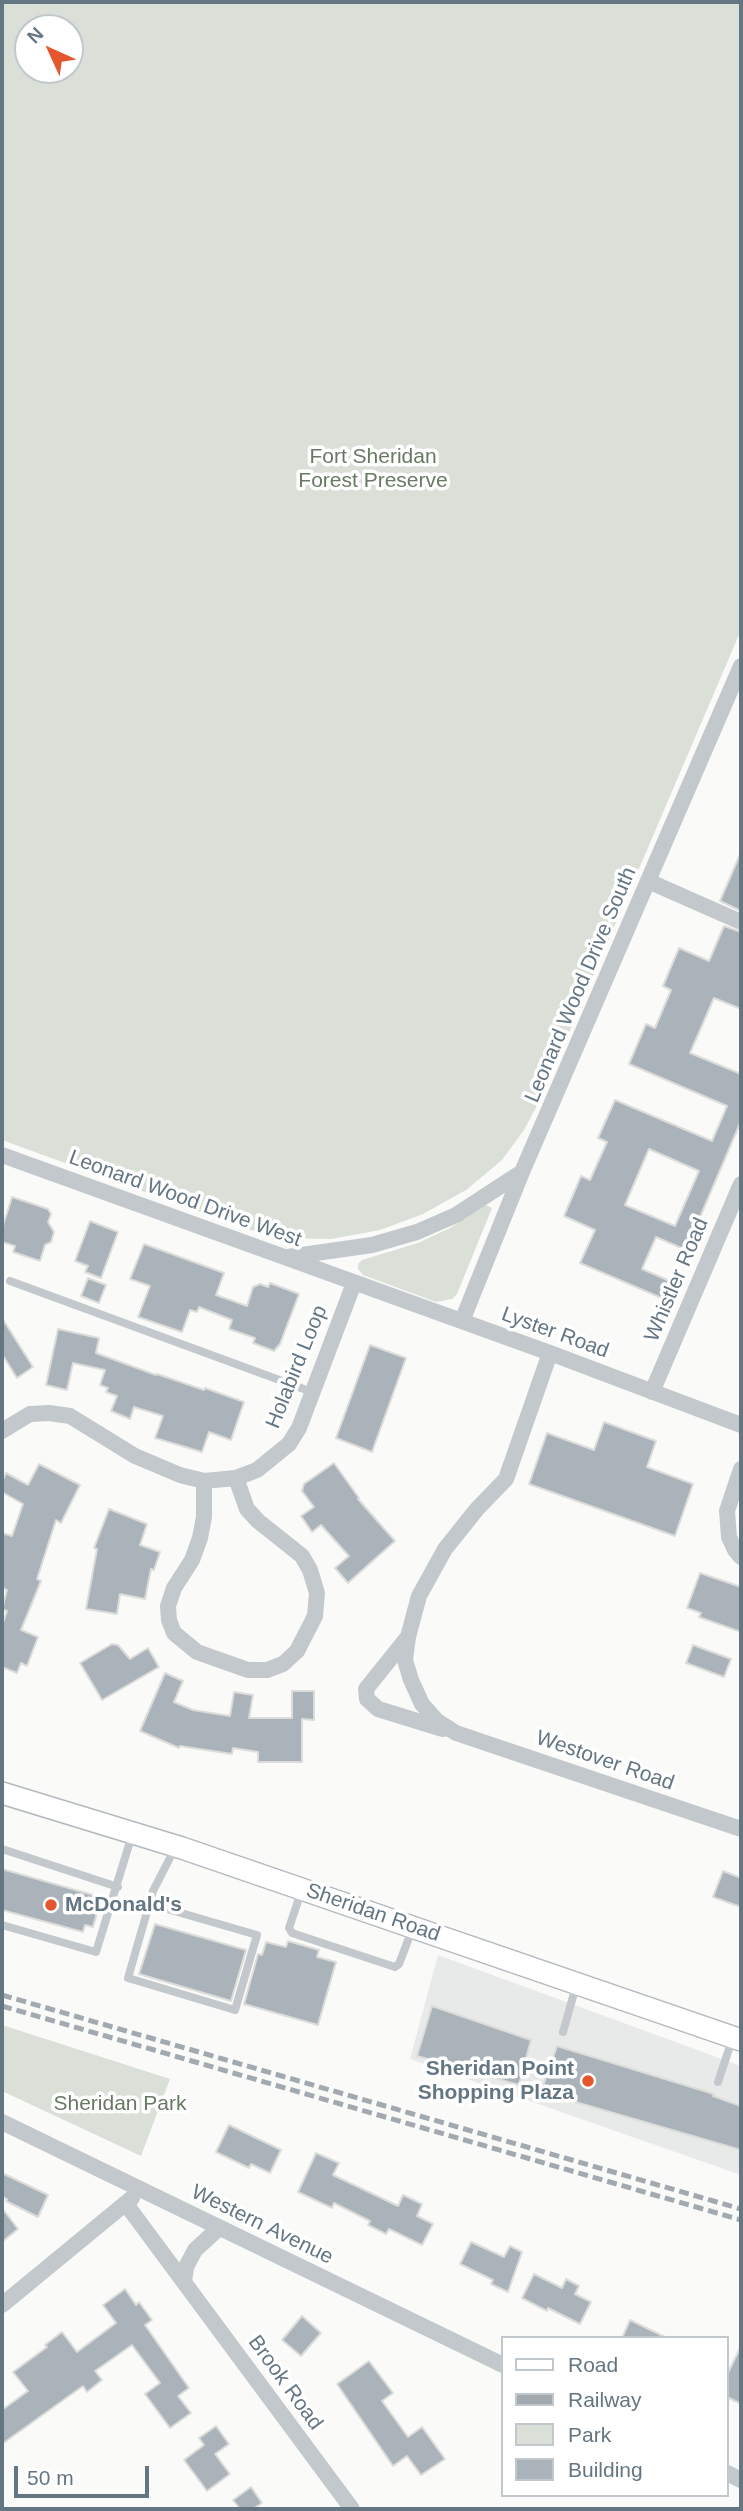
<!DOCTYPE html>
<html>
<head>
<meta charset="utf-8">
<style>
	body { margin:0 }
	#map { position:relative; width:743px; height:2511px; overflow:hidden; background:#fafaf8; font-family:Helvetica,sans-serif }
	canvas { display:block }
	.frame { position:absolute; inset:0; border:4px solid #657683; pointer-events:none }
	.legend { position:absolute; left:501px; top:2336px; width:228px; height:161px; box-sizing:border-box; background:#fff; border:2px solid #c1c8cd; margin:0; padding:9px 12px; list-style:none; font-size:21px; color:#657683 }
	.legend li { display:flex; align-items:center; gap:14px; height:35px }
	.legend b { width:35px; border:2px solid #c1c8cd }
	.north { position:absolute; left:14px; top:14px; width:70px; height:70px; box-sizing:border-box; background:#fff; border:2px solid #c1c8cd; border-radius:50%; rotate:315deg; font-size:19px; font-weight:700; line-height:28px; text-align:center; color:#657683 }
	.north::after { content:''; display:block; margin:auto; width:24px; height:32px; background:#e4572e; clip-path:polygon(50% 0,100% 100%,50% 72%,0 100%) }
	.scale { position:absolute; left:14px; top:2466px; width:135px; height:32px; box-sizing:border-box; border:4px solid #657683; border-top:0; padding-left:9px; font-size:21px; line-height:24px; white-space:nowrap; color:#657683; -webkit-text-stroke:5px #fff; paint-order:stroke }
</style>
</head>
<body>
<div id="map">
<canvas width="743" height="2511"></canvas>
<div class="frame"></div>
<ul class="legend">
<li><b style="height:9px;background:#fff"></b>Road</li>
<li><b style="height:9px;background:#a2aab0"></b>Railway</li>
<li><b style="height:19px;background:#dadfd7"></b>Park</li>
<li><b style="height:19px;background:#aab3b9"></b>Building</li>
</ul>
<div class="north">N</div>
<div class="scale">50 m</div>
</div>
<script>
const c = document.querySelector('canvas').getContext('2d');
c.lineJoin = 'round';
function fill(path, color) {
  c.fillStyle = color;
  c.fill(path, 'evenodd');
}
function toPath(rows) {
  const path = new Path2D();
  for (const r of rows) {
    path.moveTo(r[0], r[1]);
    for (let i = 2; i < r.length; i += 2) path.lineTo(r[i], r[i + 1]);
  }
  return path;
}
function stroke(path, color, width, dash) {
  c.strokeStyle = color;
  c.lineWidth = width;
  c.lineCap = dash ? 'butt' : 'round';
  c.setLineDash(dash || []);
  c.stroke(path);
}
function label(font, color, halo, rows, align = 'center') {
  c.font = font + ' Helvetica,sans-serif';
  c.lineWidth = 7;
  c.setLineDash([]);
  c.textBaseline = 'middle';
  c.strokeStyle = halo;
  c.fillStyle = color;
  for (const [text, x, y, turn = 0] of rows) {
    c.save();
    c.translate(x, y);
    c.rotate((+turn || 0) * Math.PI / 180);
    c.textAlign = isNaN(turn) ? turn : align;
    if (halo) c.strokeText(text, 0, 0);
    c.fillText(text, 0, 0);
    c.restore();
  }
}
fill(toPath([
	[438,1955,741,2066,741,2175,410,2059]
]), '#e8e9e9');
fill(toPath([
	[2,2,741,2,741,630,541,1098,524,1130,502,1160,466,1190,423,1214,380,1230,331,1239,279,1238,241,1227,2,1140],
	[28,28,70,28,70,70,28,70],
	[486,1205,492,1208,457,1294,452,1299,436,1302,363,1275,358,1269,358,1264,362,1260,418,1243,450,1228],
	[2,2025,170,2079,141,2156,2,2091]
]), '#dadfd7');
const building = toPath([
	[741,852,741,911,720,901,741,852],
	[724,926,741,932,741,1009,714,998,690,1053,741,1074,741,1121,686,1250,656,1237,642,1269,672,1282,664,1299,580,1263,595,1230,564,1216,581,1176,590,1180,607,1142,598,1138,615,1100,712,1141,727,1106,629,1064,646,1024,655,1028,671,990,663,986,679,948,709,961,724,926],
	[649,1149,699,1171,675,1226,625,1205,649,1149],
	[12,1197,48,1209,51,1214,48,1222,54,1232,51,1242,45,1245,40,1261,13,1252,15,1246,2,1242,2,1229,12,1197],
	[90,1221,118,1232,101,1278,85,1272,88,1266,75,1261,90,1221],
	[144,1244,224,1273,216,1295,247,1306,253,1287,260,1284,268,1287,270,1283,299,1294,280,1344,274,1351,253,1343,255,1338,229,1329,232,1320,199,1307,197,1312,190,1310,182,1332,138,1317,150,1286,130,1279,144,1244],
	[88,1278,106,1285,99,1303,81,1296,88,1278],
	[2,1318,33,1367,17,1378,2,1354,2,1318],
	[58,1329,99,1338,96,1353,156,1375,157,1374,204,1390,205,1388,244,1402,231,1440,209,1432,202,1452,155,1438,163,1416,134,1407,130,1419,111,1411,117,1396,106,1392,108,1388,100,1385,105,1370,73,1363,67,1390,46,1385,58,1329],
	[370,1345,406,1358,372,1452,336,1438,370,1345],
	[604,1422,656,1441,647,1467,693,1484,675,1536,529,1484,547,1433,594,1450,604,1422],
	[334,1463,359,1498,358,1499,395,1541,348,1583,335,1568,349,1556,321,1525,312,1532,301,1516,314,1507,302,1491,304,1484,334,1463],
	[39,1464,80,1485,61,1523,56,1520,37,1579,41,1581,21,1630,38,1637,27,1666,21,1663,17,1673,2,1667,2,1626,7,1611,2,1609,7,1590,2,1587,2,1533,12,1536,23,1504,2,1492,2,1482,6,1473,28,1485,39,1464],
	[109,1509,147,1524,140,1545,160,1552,154,1570,151,1569,145,1599,120,1594,117,1614,86,1609,97,1549,94,1548,109,1509],
	[700,1573,741,1587,741,1632,699,1617,701,1613,687,1608,700,1573],
	[112,1644,118,1645,130,1659,148,1648,159,1667,102,1700,80,1663,112,1644],
	[693,1645,731,1659,724,1677,686,1663,693,1645],
	[165,1673,183,1681,174,1702,193,1710,230,1716,234,1692,253,1695,249,1718,292,1718,292,1691,314,1691,314,1720,302,1719,302,1762,258,1762,258,1752,233,1748,232,1754,180,1746,179,1748,140,1731,165,1673],
	[2,1869,93,1895,93,1897,101,1899,93,1927,85,1925,83,1932,2,1910,2,1869],
	[723,1871,741,1878,741,1907,713,1897,723,1871],
	[155,1924,246,1950,231,2001,139,1974,155,1924],
	[288,1941,319,1950,317,1957,336,1962,318,2025,244,2004,258,1954,262,1955,266,1942,286,1947,288,1941],
	[432,2006,531,2040,519,2085,417,2056,432,2006],
	[557,2046,714,2094,713,2096,741,2106,741,2150,541,2092,557,2046],
	[229,2125,281,2150,270,2173,251,2164,249,2168,216,2152,229,2125],
	[316,2153,339,2163,333,2175,398,2206,403,2195,422,2204,417,2216,433,2224,422,2245,389,2229,386,2234,368,2225,370,2221,334,2203,332,2208,298,2192,316,2153],
	[2,2173,48,2195,38,2217,6,2201,7,2199,2,2196,2,2173],
	[2,2208,18,2229,2,2242,2,2208],
	[471,2242,504,2257,510,2246,522,2252,508,2292,491,2284,493,2280,460,2264,471,2242],
	[534,2274,562,2288,566,2279,579,2286,575,2294,591,2302,580,2324,548,2308,547,2311,522,2298,534,2274],
	[125,2289,136,2305,139,2302,152,2320,145,2325,189,2388,178,2396,191,2413,170,2428,145,2394,160,2383,132,2345,95,2371,102,2380,87,2392,83,2386,2,2444,2,2410,28,2391,13,2372,47,2347,45,2345,62,2332,77,2352,116,2323,103,2305,125,2289],
	[302,2316,321,2333,301,2356,282,2340,302,2316],
	[630,2320,667,2338,622,2338,630,2320],
	[741,2346,741,2404,727,2397,727,2375,741,2346],
	[369,2361,393,2393,382,2401,408,2437,422,2427,445,2459,421,2475,407,2456,393,2466,337,2384,369,2361],
	[216,2426,229,2444,215,2454,230,2474,207,2491,184,2460,204,2445,199,2438,216,2426],
	[251,2487,262,2503,253,2509,240,2509,233,2500,251,2487]
]);
fill(building, '#aab3b9');
stroke(building, '#dcdcda', 2);
const secondary = toPath([
	[2,1793,182,1848,741,2040]
]);
stroke(secondary, '#b3babf', 24);
stroke(toPath([
	[10,1281,312,1392],
	[2,1849,118,1887],
	[301,1892,289,1928,292,1933,395,1967,399,1964,412,1930],
	[150,1904,257,1935,235,2010,128,1978,153,1891,175,1848],
	[2,1925,96,1952,132,1835],
	[563,2032,576,1986],
	[718,2082,732,2040]
]), '#c3c8cc', 8);
stroke(toPath([
	[648,881,741,922],
	[2,1155,550,1353,741,1425],
	[288,1257,372,1245,417,1232,456,1215,522,1172],
	[462,1321,522,1172,741,666],
	[550,1353,506,1479,477,1509,445,1549,419,1596,408,1637,405,1660,411,1680,422,1704,437,1721,456,1733,741,1829],
	[652,1392,741,1184],
	[2,1431,30,1414,49,1413,70,1416,135,1456,180,1475,204,1481,236,1478,257,1470,289,1444,299,1428,354,1283],
	[741,1469,727,1511,729,1537,735,1550,741,1557],
	[204,1481,204,1517,200,1538,192,1560,174,1588,168,1606,169,1620,174,1633,197,1652,248,1670,267,1670,283,1664,297,1651,315,1616,317,1593,310,1570,302,1556,258,1521,247,1509,236,1478],
	[407,1638,366,1689,367,1699,378,1709,443,1729],
	[2,2122,503,2365],
	[126,2204,352,2509],
	[184,2282,186,2267,195,2250,219,2228],
	[2,2305,132,2198],
	[727,2473,741,2480]
]), '#c3c8cc', 16);
stroke(secondary, '#fff', 21);
stroke(toPath([
	[2,1995,741,2209],
	[2,2006,741,2220]
]), '#a2aab0', 5, [10, 5]);
for (const [x, y, r, color] of [
	[51,1905,7,"#e4572e"],
	[588,2081,7,"#e4572e"]
]) {
  const dot = new Path2D();
  dot.arc(x, y, r, 0, 2 * Math.PI);
  c.fillStyle = color;
  c.fill(dot);
  stroke(dot, '#fff', 2.5);
}
label('21px', '#687a64', '#fff', [
	["Fort Sheridan",373,457],
	["Forest Preserve",373,481],
	["Sheridan Park",120,2104]
]);
label('21px', '#657683', '#fff', [
	["Leonard Wood Drive South",581,985,-67],
	["Leonard Wood Drive West",185,1199,20],
	["Whistler Road",677,1280,-67],
	["Lyster Road",555,1333,20],
	["Holabird Loop",297,1367,-68],
	["Westover Road",605,1761,19],
	["Sheridan Road",373,1913,19],
	["Western Avenue",262,2225,26],
	["Brook Road",285,2383,54]
]);
label('bold 21px', '#657683', '#fff', [
	["McDonald's",65,1905],
	["Sheridan Point",574,2069,"right"],
	["Shopping Plaza",574,2093,"right"]
], 'left');
</script>
</body>
</html>
